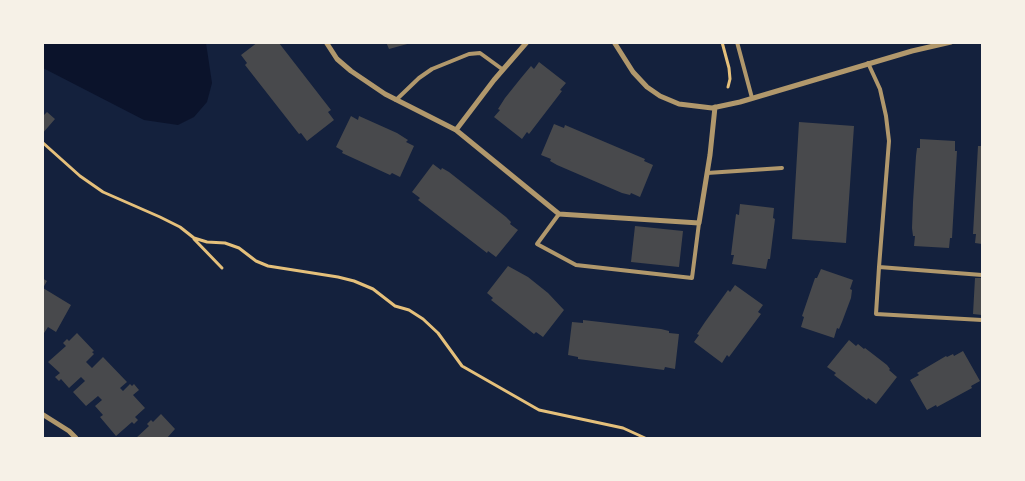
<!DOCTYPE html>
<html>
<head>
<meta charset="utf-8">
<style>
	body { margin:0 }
	#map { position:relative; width:1025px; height:481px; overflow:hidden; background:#14213d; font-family:Barlow,sans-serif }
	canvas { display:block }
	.frame { position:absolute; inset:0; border:44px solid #f6f1e7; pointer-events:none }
</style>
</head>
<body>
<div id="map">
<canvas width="1025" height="481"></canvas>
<div class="frame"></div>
</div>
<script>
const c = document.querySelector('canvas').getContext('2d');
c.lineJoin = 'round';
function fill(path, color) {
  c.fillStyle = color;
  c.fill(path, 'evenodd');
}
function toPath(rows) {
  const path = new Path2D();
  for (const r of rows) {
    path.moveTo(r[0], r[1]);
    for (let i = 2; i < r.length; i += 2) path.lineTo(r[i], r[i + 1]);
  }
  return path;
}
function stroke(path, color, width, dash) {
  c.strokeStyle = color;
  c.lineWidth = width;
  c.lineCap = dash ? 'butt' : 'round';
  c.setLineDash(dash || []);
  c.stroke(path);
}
fill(toPath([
	[42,43,206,43,212,83,207,102,194,117,178,125,144,120,43,68]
]), '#0b132b');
fill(toPath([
	[258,42,275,42,277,44,279,43,331,110,328,112,334,120,307,141,301,133,299,134,245,65,247,63,241,55],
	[386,42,411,42,411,43,389,49],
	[539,62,566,83,560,90,562,91,529,134,527,132,522,139,494,117,500,110,498,109,505,98,521,78,531,66,534,69],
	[47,112,55,119,42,134,42,117],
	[351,116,358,120,359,116,397,133,408,140,406,142,414,146,400,177,392,173,390,175,342,153,343,151,336,147],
	[799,122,854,126,846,243,792,239],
	[554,124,564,128,565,125,645,159,644,161,653,165,640,197,631,193,630,195,622,193,557,165,550,161,551,159,541,155],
	[920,139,955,141,955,151,957,151,952,238,950,238,949,248,914,246,915,236,913,236,912,228,913,202,916,156,917,148,920,148],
	[981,139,982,139,982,244,975,243,976,234,973,234,978,146,981,146],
	[433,164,441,170,442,168,449,172,506,217,511,222,510,224,518,230,496,257,488,251,487,253,418,200,420,198,412,192],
	[740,204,774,208,773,218,775,219,770,259,768,259,766,269,732,264,734,255,731,255,736,214,739,215],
	[635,226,683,231,679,267,631,262],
	[508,266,528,277,548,293,564,310,543,337,536,332,534,334,491,300,493,298,487,293],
	[821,269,853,280,850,289,852,290,851,298,842,322,839,329,837,328,834,338,801,327,804,317,802,316,815,278,817,278],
	[42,278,47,281,43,288,71,305,56,332,48,327,42,336],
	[975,278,982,278,982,315,973,314],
	[735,285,763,305,758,312,761,314,729,357,727,355,722,363,694,342,699,335,697,334,705,322,728,290,730,292],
	[583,320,661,329,669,331,669,333,679,334,675,369,665,367,664,370,578,359,578,357,568,355,572,322,583,323],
	[77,333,94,351,92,352,94,354,86,362,92,368,103,357,127,382,120,388,123,391,130,384,132,386,134,384,139,390,133,395,145,408,135,417,138,420,134,424,132,422,116,436,100,417,103,415,95,406,102,400,98,396,86,406,73,392,85,381,81,377,69,388,61,379,59,381,55,377,60,373,48,362,66,346,63,343,67,339,69,341],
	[849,340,856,346,858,344,864,349,865,348,887,365,890,369,889,370,897,377,876,404,868,398,867,400,834,375,836,373,827,367],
	[963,351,980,381,971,386,972,388,937,407,936,405,927,410,910,380,919,375,917,373,924,369,946,356,947,357,953,354,954,356],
	[161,414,175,429,167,438,136,438,149,426,147,424,151,420,153,422]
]), '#48494c');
stroke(toPath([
	[722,42,729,68,730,79,728,87],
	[42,142,80,176,103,192,160,217,180,227,194,238,207,242,225,243,239,248,256,261,268,266,338,277,354,281,373,289,395,306,409,310,423,319,438,333,462,366,539,410,623,428,645,438],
	[194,239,222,268]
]), '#e5c07b', 3);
stroke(toPath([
	[737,42,752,98],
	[868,63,880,89,886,116,889,141,879,267,982,275],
	[396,100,419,78,432,69,469,54,480,53,502,69],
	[707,173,782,168],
	[559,214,537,244,576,265,692,278,699,223],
	[879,267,876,314,982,320]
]), '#b1986c', 4);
stroke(toPath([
	[326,42,337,59,351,71,385,94,456,130,559,214,699,223,710,155,715,107],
	[614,42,633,72,647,87,660,96,679,104,712,108,740,102,912,51,951,42],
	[456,130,494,80,527,42],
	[42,414,69,431,76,438]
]), '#b1986c', 5);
</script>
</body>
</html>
